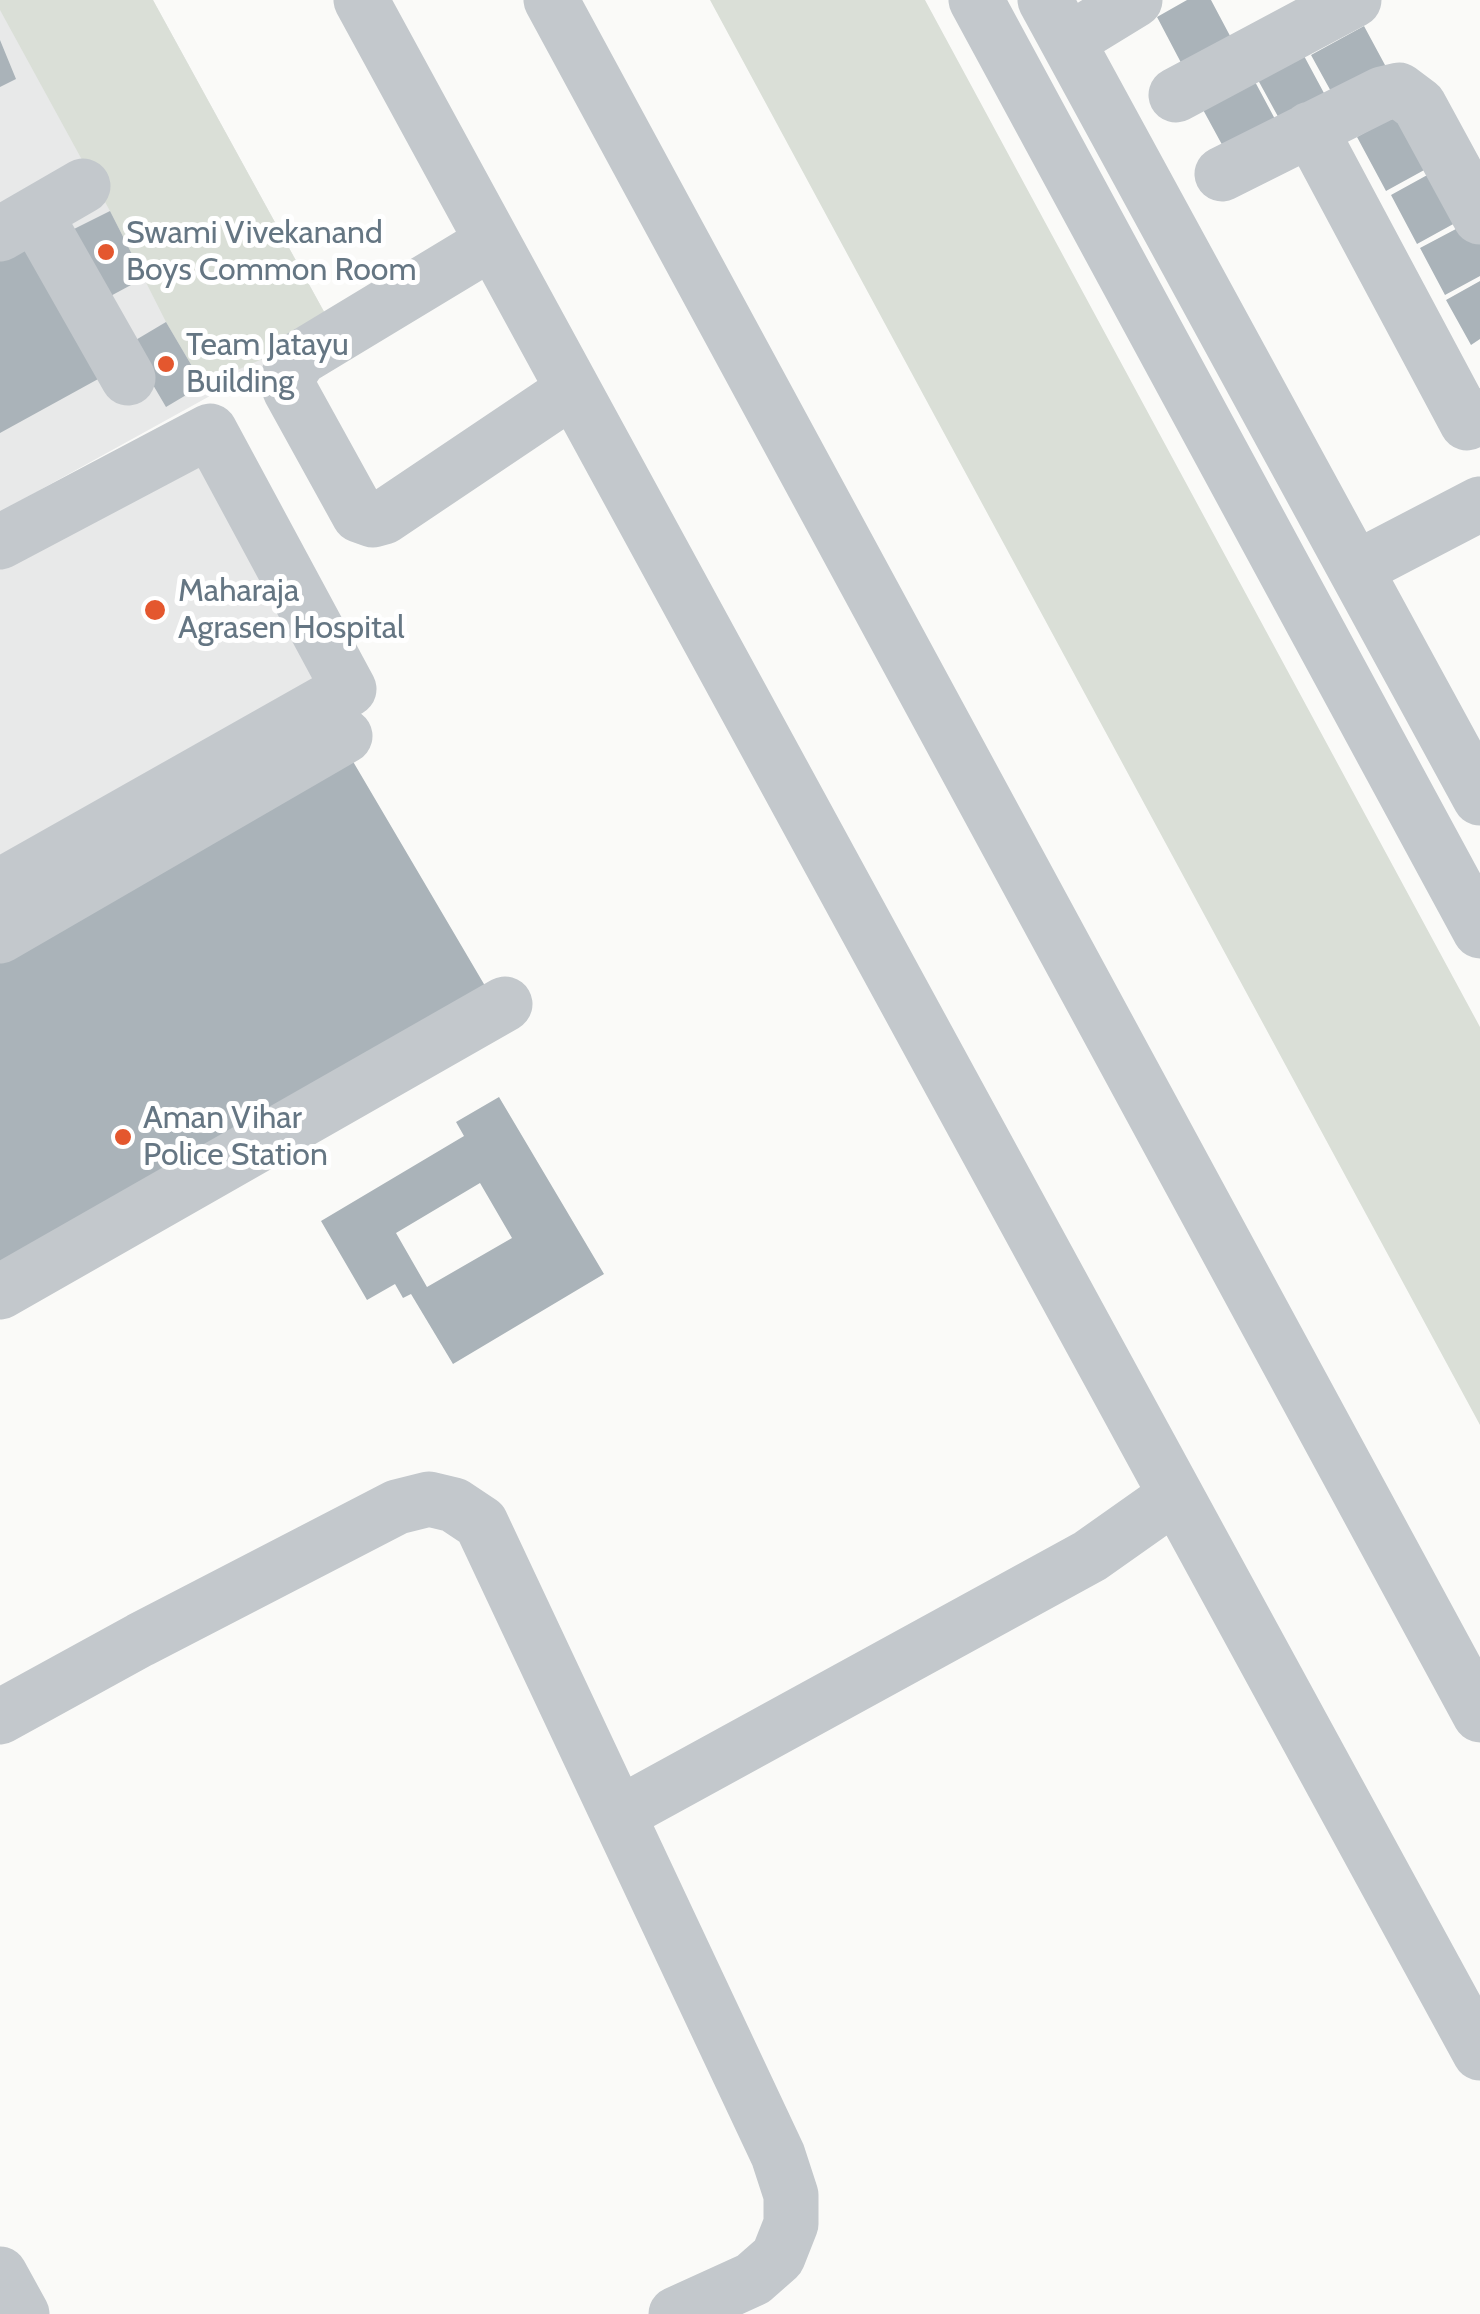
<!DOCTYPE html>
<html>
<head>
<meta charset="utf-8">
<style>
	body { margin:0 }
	canvas { display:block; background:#fafaf8 }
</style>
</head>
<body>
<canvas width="1480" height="2314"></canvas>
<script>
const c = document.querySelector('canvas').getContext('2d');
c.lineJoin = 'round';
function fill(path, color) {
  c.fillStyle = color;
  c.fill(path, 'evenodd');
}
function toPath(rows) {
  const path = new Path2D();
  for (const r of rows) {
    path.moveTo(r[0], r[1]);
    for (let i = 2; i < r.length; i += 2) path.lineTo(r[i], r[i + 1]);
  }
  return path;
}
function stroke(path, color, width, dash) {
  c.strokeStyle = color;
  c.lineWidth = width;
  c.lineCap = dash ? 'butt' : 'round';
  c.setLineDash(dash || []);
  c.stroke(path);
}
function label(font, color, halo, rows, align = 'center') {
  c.font = font + ' Cabin,sans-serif';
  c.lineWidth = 10;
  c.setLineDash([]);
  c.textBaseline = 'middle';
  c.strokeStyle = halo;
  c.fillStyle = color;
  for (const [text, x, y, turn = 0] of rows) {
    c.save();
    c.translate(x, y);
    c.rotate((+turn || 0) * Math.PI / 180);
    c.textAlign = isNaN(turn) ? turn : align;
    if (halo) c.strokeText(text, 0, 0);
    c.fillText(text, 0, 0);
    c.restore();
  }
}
fill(toPath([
	[0,0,153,0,333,328,0,512],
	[210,431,346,675,0,876,0,546]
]), '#e8e9e9');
fill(toPath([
	[0,0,153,0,333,328,203,385,166,322,110,211,0,10],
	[710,0,925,0,1480,1027,1480,1425]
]), '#dadfd7');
fill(toPath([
	[1187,0,1211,0,1237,49,1188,76,1157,17],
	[1364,26,1392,78,1339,106,1311,55],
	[0,40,16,79,0,87],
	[1303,54,1332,108,1287,133,1258,80],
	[1253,78,1283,134,1232,163,1201,106],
	[1407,109,1437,163,1386,191,1357,137],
	[1440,168,1466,217,1417,244,1391,195],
	[110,211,144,278,105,299,70,231],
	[1471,221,1480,238,1480,276,1445,295,1420,248],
	[22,234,100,378,0,433,0,246],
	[1480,281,1480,339,1471,345,1446,300],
	[166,322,203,385,166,407,129,344],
	[348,753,491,996,0,1277,0,956],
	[499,1097,604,1274,453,1364,411,1294,403,1298,395,1284,367,1300,321,1221,464,1136,456,1122],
	[480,1183,512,1238,427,1287,396,1233]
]), '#aab3b9');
stroke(toPath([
	[361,0,1480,2053],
	[551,0,1480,1715],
	[976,0,1480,931],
	[1045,0,1480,798],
	[1068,41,1135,0],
	[1176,95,1354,0],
	[1310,129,1467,423,1480,416],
	[1222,174,1382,94,1399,90,1419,105,1480,217],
	[35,214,128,378],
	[0,234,83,186],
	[492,242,300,358,289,374,290,390,359,515,373,520,384,517,573,390],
	[0,542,210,431,349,689,0,886],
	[1357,568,1480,504],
	[0,936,345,736],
	[0,1292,505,1004],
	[0,1717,140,1640,397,1507,429,1499,454,1505,481,1523,778,2155,791,2195,791,2224,778,2257,753,2279,676,2314],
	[619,1814,1090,1556,1175,1496],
	[0,2274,22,2314]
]), '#c3c8cc', 55);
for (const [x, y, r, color] of [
	[106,252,10,"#e4572e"],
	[166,364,10,"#e4572e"],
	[155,610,12,"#e4572e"],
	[123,1137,10,"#e4572e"]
]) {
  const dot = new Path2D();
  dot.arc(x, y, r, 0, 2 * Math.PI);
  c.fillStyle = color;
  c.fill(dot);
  stroke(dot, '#fff', 4);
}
label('32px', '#657683', '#fff', [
	["Swami Vivekanand",126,234],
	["Boys Common Room",126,271],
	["Team Jatayu",186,346],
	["Building",186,383],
	["Maharaja",178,592],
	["Agrasen Hospital",178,629],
	["Aman Vihar",143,1119],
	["Police Station",143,1156]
], 'left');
</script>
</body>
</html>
